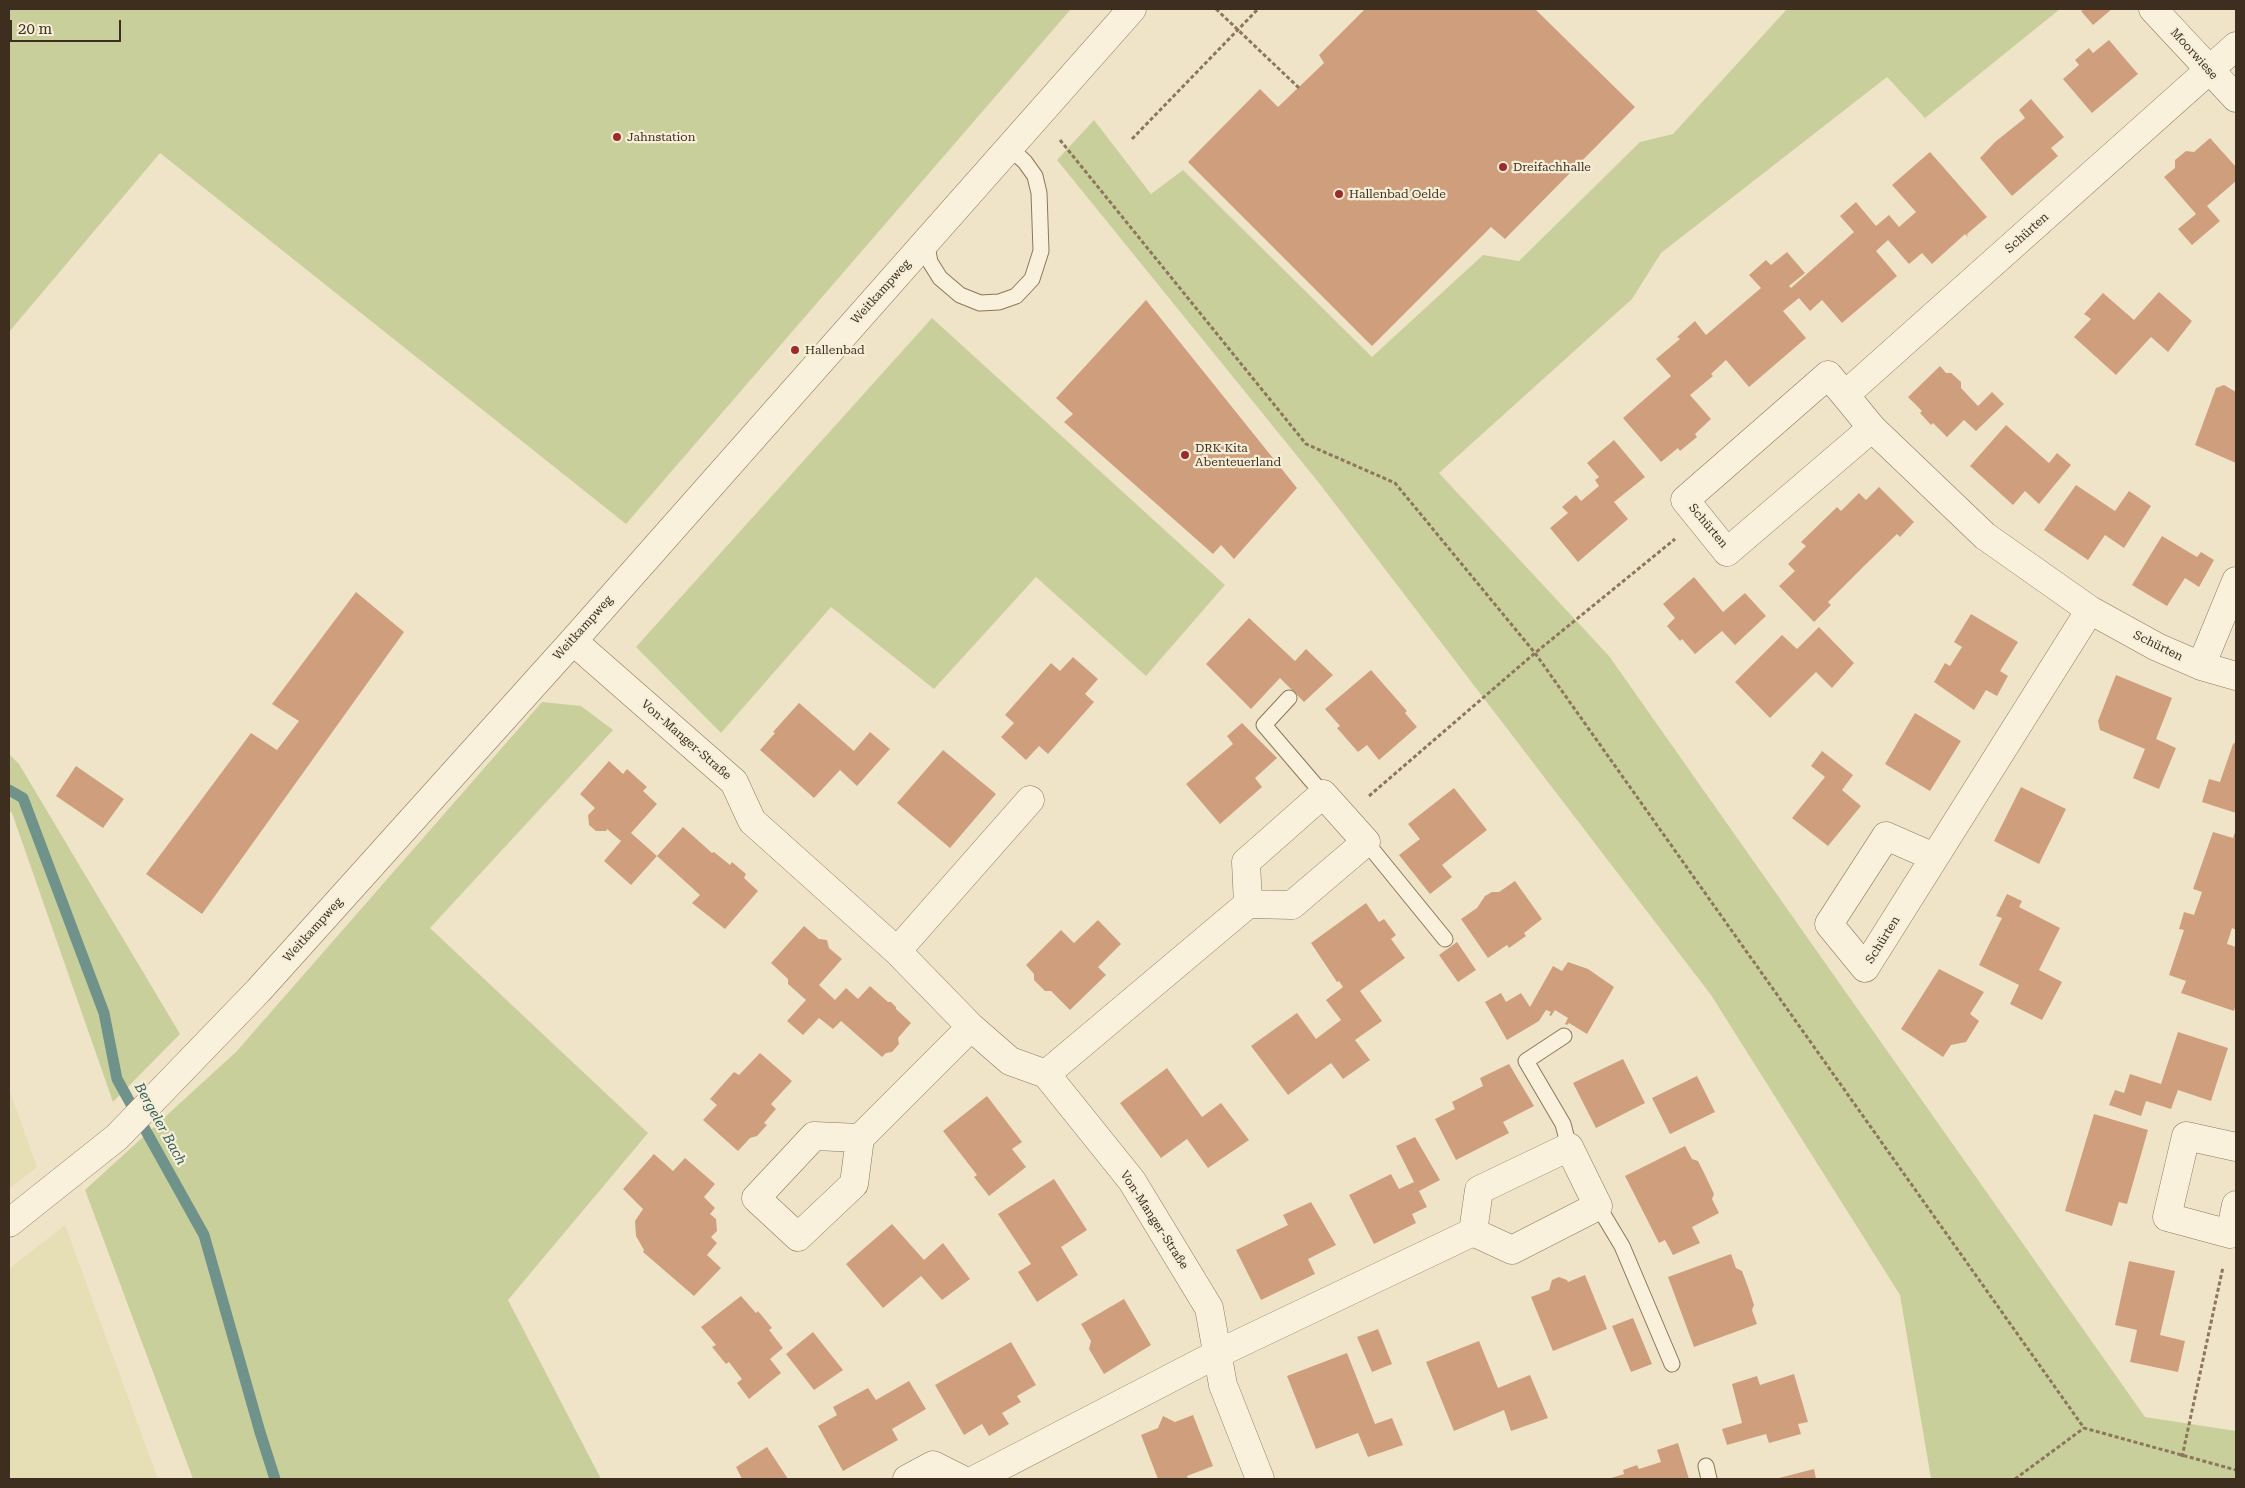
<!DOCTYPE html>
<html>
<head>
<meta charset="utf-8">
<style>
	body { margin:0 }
	#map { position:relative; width:2245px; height:1488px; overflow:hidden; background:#f0e4c8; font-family:"Roboto Serif",serif }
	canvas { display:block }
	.frame { position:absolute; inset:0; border:10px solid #3d2e20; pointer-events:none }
	.scale { position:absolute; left:10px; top:20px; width:111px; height:22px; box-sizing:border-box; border:2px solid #3d2e20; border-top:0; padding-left:6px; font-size:15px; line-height:18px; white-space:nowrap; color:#3d2e20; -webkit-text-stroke:4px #f7eed8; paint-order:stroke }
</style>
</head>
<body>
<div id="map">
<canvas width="2245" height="1488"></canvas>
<div class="frame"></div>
<div class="scale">20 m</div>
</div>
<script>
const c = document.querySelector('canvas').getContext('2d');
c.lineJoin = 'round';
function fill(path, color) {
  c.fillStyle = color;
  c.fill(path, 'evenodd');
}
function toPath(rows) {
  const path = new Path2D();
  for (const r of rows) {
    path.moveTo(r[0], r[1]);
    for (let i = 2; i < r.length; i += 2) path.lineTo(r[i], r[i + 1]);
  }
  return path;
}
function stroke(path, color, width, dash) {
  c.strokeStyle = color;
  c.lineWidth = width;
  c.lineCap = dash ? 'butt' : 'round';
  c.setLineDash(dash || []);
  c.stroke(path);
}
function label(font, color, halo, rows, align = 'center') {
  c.font = font + ' "Roboto Serif",serif';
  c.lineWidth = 4.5;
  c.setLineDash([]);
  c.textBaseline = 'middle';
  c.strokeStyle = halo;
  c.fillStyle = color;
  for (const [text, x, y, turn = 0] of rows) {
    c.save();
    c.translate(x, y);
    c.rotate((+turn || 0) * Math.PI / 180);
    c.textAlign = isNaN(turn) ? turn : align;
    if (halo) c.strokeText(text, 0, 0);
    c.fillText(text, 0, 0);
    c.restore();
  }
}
fill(toPath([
	[9,1089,37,1167,9,1189],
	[65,1225,158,1479,9,1479,9,1269]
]), '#e6deb5');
fill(toPath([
	[9,9,1071,9,626,524,160,153,9,332],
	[1787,9,2060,9,1925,118,1887,77,1661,253,1632,299,1439,473,1609,656,2145,1417,2236,1431,2236,1479,1931,1479,1900,1295,1711,995,1319,483,1057,160,1094,120,1151,194,1183,170,1372,357,1483,255,1519,261,1640,142,1673,134],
	[932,318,1225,585,1146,676,1036,577,934,689,831,607,721,733,636,647],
	[542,702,581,706,613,730,430,928,648,1133,508,1300,601,1479,193,1479,85,1190,236,1052],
	[9,754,19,764,180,1034,113,1102,12,813,9,811]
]), '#c9cf9b');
stroke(toPath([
	[9,790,23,798,104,1013,117,1079,204,1235,260,1432,275,1479]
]), '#6f938a', 11);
fill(toPath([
	[1365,9,1535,9,1635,107,1505,239,1491,227,1372,346,1188,162,1260,89,1278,107,1324,63,1319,55],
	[2085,9,2112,9,2093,25,2081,11],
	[2109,40,2138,74,2092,113,2063,79,2079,65,2075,60,2089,48,2093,53],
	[2031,99,2064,137,2051,148,2058,156,2012,196,1980,158,1995,142,2025,118,2019,110],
	[2210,138,2236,167,2236,181,2207,206,2220,221,2192,245,2178,229,2196,214,2164,177,2175,168,2175,160,2186,151,2194,152],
	[1930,152,1987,217,1967,234,1968,237,1965,234,1932,264,1922,253,1909,264,1888,240,1876,251,1897,276,1842,323,1822,300,1810,311,1799,298,1783,311,1806,338,1749,387,1726,360,1711,374,1713,376,1690,395,1711,419,1695,434,1697,437,1680,451,1678,448,1661,462,1623,418,1671,376,1656,359,1680,339,1677,337,1695,321,1706,335,1761,288,1749,275,1766,260,1771,265,1787,252,1805,273,1789,286,1791,288,1854,232,1840,216,1856,202,1876,226,1889,215,1899,227,1916,212,1892,185],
	[2159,292,2192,321,2168,352,2151,337,2116,375,2074,337,2091,319,2084,314,2103,293,2134,320],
	[1146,300,1297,488,1234,559,1221,545,1213,554,1064,422,1073,414,1056,398],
	[1940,366,1946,373,1951,373,1961,382,1961,388,1978,406,1992,392,2004,404,1976,431,1964,420,1947,437,1933,423,1931,425,1920,413,1922,411,1908,397],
	[2224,385,2236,392,2236,463,2195,445,2216,388],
	[2006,425,2049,463,2057,453,2071,465,2039,504,2025,491,2013,505,1970,466],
	[1614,440,1645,477,1614,502,1628,519,1578,562,1550,528,1568,513,1562,507,1576,495,1581,501,1599,486,1595,480,1599,477,1587,463],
	[2076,485,2115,511,2129,491,2151,506,2124,548,2105,535,2088,560,2044,530],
	[1879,487,1914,522,1900,537,1897,534,1862,568,1828,602,1831,605,1814,622,1779,586,1795,571,1788,564,1806,546,1801,542,1837,507,1841,511,1859,493,1866,500],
	[2162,536,2197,557,2201,552,2214,560,2199,587,2185,578,2167,606,2132,585],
	[1694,577,1723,612,1745,593,1766,616,1735,645,1722,631,1695,654,1682,639,1680,641,1667,626,1675,618,1663,604],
	[356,592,404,632,202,914,146,874,251,733,277,750,299,721,272,704],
	[1971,614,2018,642,2000,671,2008,676,1997,696,1986,690,1974,710,1934,682,1945,663,1950,666,1962,647,1954,642],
	[1249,618,1295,661,1306,649,1333,675,1304,702,1280,678,1251,709,1206,664],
	[1819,627,1854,663,1832,688,1816,672,1770,718,1735,682,1782,635,1797,649],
	[1073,657,1098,679,1085,694,1094,702,1048,754,1039,746,1026,760,1001,737,1014,723,1005,715,1051,663,1060,671],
	[1371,670,1407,711,1405,713,1417,727,1379,760,1367,745,1358,752,1337,728,1340,726,1325,709],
	[2116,675,2172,698,2156,739,2176,748,2159,789,2133,778,2145,749,2100,730,2098,721],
	[799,703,854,751,870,732,890,749,857,786,840,770,814,798,760,750,775,733,773,732],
	[1915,713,1961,741,1930,791,1885,764],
	[1242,723,1277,758,1255,778,1262,787,1220,824,1186,784,1233,744,1227,736],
	[2236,742,2236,813,2202,802,2209,779,2220,782,2233,744],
	[943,750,996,794,950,848,897,803],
	[1822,751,1853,775,1842,790,1861,806,1828,846,1792,818,1825,777,1811,766],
	[609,761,623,774,627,769,647,787,643,791,657,804,631,833,657,856,631,885,604,861,621,841,607,829,606,831,596,831,589,825,588,815,595,808,580,794],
	[76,766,124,799,103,828,56,796],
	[2021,787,2066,809,2039,864,1994,841],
	[1454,788,1487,830,1442,865,1452,877,1430,894,1399,855,1420,839,1408,824],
	[683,827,712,853,714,852,730,865,732,862,746,874,744,878,758,891,725,929,692,903,700,895,657,856],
	[2236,829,2236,930,2232,928,2227,944,2236,947,2236,1004,2234,1011,2181,993,2186,981,2169,975,2184,930,2179,929,2184,912,2194,915,2202,892,2193,889,2213,832,2233,838],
	[1515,881,1542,919,1524,933,1526,936,1509,948,1507,945,1488,958,1461,919,1477,908,1485,896,1492,892,1499,892],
	[2007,894,2022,901,2019,907,2060,928,2039,970,2062,982,2042,1020,2010,1004,2019,985,1979,965,2002,918,1996,916],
	[1366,903,1379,922,1384,919,1396,935,1391,939,1405,958,1360,991,1382,1021,1355,1040,1370,1060,1343,1079,1331,1063,1288,1095,1251,1046,1297,1013,1316,1039,1341,1020,1326,1000,1343,987,1339,981,1337,982,1311,943],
	[1098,920,1121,944,1098,967,1106,975,1070,1010,1051,991,1045,991,1034,980,1034,974,1026,965,1061,930,1074,943],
	[804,926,819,939,827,940,829,948,842,959,819,985,835,1000,846,988,858,999,870,986,888,1002,891,1002,896,1007,896,1009,911,1023,898,1038,899,1044,892,1052,886,1053,882,1057,841,1021,833,1029,819,1018,803,1035,787,1021,806,1000,788,984,788,979,771,963],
	[1457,942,1476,970,1458,982,1439,955],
	[1568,962,1588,969,1614,987,1587,1034,1569,1023,1567,1025,1565,1024,1568,1018,1555,1010,1551,1016,1549,1015,1551,1012,1546,1010,1539,1021,1507,1040,1485,1002,1501,993,1506,1002,1521,993,1530,1007,1553,966,1562,971],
	[1939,969,1984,992,1970,1014,1979,1021,1966,1042,1951,1045,1943,1057,1901,1029],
	[2178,1032,2228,1048,2211,1101,2178,1090,2171,1109,2146,1101,2141,1116,2109,1105,2115,1090,2124,1093,2130,1074,2161,1084],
	[760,1053,792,1081,771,1104,776,1109,764,1123,767,1125,757,1136,750,1138,738,1151,703,1120,717,1105,710,1099,734,1072,739,1075],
	[1623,1059,1645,1103,1596,1128,1573,1083],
	[1509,1064,1534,1106,1503,1122,1509,1133,1456,1160,1435,1119,1455,1109,1452,1102,1483,1086,1480,1078],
	[1167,1068,1202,1117,1221,1103,1249,1140,1208,1168,1187,1139,1161,1158,1120,1103],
	[1697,1076,1715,1112,1670,1134,1652,1098],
	[987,1096,1022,1142,1012,1149,1026,1167,989,1196,974,1177,977,1175,943,1131],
	[2094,1114,2148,1130,2127,1204,2119,1202,2112,1226,2065,1211],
	[1415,1137,1440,1180,1419,1191,1427,1207,1412,1214,1416,1223,1374,1244,1349,1195,1391,1174,1399,1189,1414,1182,1396,1146],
	[1685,1146,1692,1159,1698,1161,1706,1177,1714,1194,1712,1199,1719,1213,1692,1227,1700,1243,1673,1255,1665,1240,1659,1243,1625,1176],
	[654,1154,673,1171,685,1158,715,1184,704,1197,715,1208,710,1214,716,1219,717,1231,711,1237,717,1243,707,1255,721,1268,694,1296,643,1252,644,1250,636,1236,635,1221,643,1209,623,1189],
	[1054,1179,1087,1230,1061,1247,1078,1275,1037,1302,1018,1272,1031,1264,998,1214],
	[1311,1202,1336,1245,1308,1259,1315,1274,1261,1300,1236,1250,1288,1225,1283,1215],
	[892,1224,924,1260,943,1243,970,1279,942,1300,921,1276,883,1308,846,1264],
	[1731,1254,1736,1268,1742,1271,1748,1287,1754,1305,1752,1310,1757,1324,1694,1347,1668,1277],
	[2129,1261,2175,1271,2160,1335,2185,1341,2178,1372,2130,1362,2137,1330,2115,1325],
	[1585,1275,1607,1329,1553,1351,1531,1297,1549,1290,1552,1280,1559,1277,1567,1280,1568,1282],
	[741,1296,756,1313,758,1311,772,1328,769,1330,783,1348,770,1359,781,1373,749,1399,737,1383,742,1379,729,1362,726,1364,712,1347,716,1345,701,1327],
	[1124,1299,1151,1345,1104,1374,1089,1349,1091,1341,1081,1324],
	[1633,1318,1652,1364,1631,1372,1612,1326],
	[1378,1329,1392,1364,1372,1372,1357,1337],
	[813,1332,843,1370,814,1390,786,1354],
	[1479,1341,1498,1388,1530,1375,1548,1418,1511,1431,1504,1410,1454,1431,1426,1362],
	[1011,1342,1036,1385,1017,1396,1021,1402,1002,1413,1009,1424,989,1436,982,1424,964,1435,935,1385],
	[1347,1353,1375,1424,1392,1418,1403,1445,1368,1457,1358,1433,1316,1449,1287,1376],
	[1794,1374,1808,1422,1798,1424,1801,1434,1769,1443,1766,1434,1727,1445,1722,1429,1742,1423,1732,1384,1757,1376,1760,1385],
	[909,1381,926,1409,892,1429,898,1440,843,1471,818,1426,837,1415,833,1407,868,1388,876,1400],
	[1193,1415,1213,1466,1187,1476,1188,1479,1158,1479,1141,1435,1158,1428,1163,1416,1175,1422],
	[1678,1443,1689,1479,1608,1479,1624,1474,1623,1470,1637,1465,1639,1469,1661,1462,1657,1450],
	[767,1447,788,1479,742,1479,736,1467],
	[1814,1469,1816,1479,1775,1479]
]), '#cf9f7d');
const service = toPath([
	[926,241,930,262,940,278,960,295,980,303,999,302,1016,296,1032,279,1041,251,1039,193,1035,176,1025,162,1009,147],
	[1289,698,1264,725,1323,794],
	[1366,842,1445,939],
	[1564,1036,1526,1061,1563,1124,1569,1147],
	[1598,1206,1622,1246,1672,1364],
	[1706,1466,1709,1479]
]);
const minor = toPath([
	[2153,9,2236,98],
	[1845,395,1872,428,1985,536,2090,610,2157,647,2201,666,2236,676],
	[1872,428,1727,552,1685,500,1828,375,1845,395,2236,46],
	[573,641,734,782,752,821,897,951,971,1027,1010,1061,1046,1074,1132,1181,1209,1308,1223,1385,1260,1479],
	[2201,666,2236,581],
	[1934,857,1886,836,1829,924,1865,968,2090,610],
	[897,951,1030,800],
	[1046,1074,1248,904,1292,905,1366,842,1323,794,1246,862,1248,904],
	[860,1138,814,1136,756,1198,798,1237,854,1184,860,1138,971,1027],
	[2236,1147,2186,1136,2167,1217,2230,1234,2236,1205],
	[9,1223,117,1137,258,991,573,641,1132,9],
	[907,1479,933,1465,961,1479],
	[976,1479,1217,1354,1473,1232,1512,1250,1598,1206,1569,1147,1479,1190,1473,1232]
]);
stroke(service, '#8d765c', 17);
stroke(minor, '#8d765c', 29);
stroke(toPath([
	[1216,9,1299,88],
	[1132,139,1258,9],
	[1060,140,1306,444,1395,483,1535,653,2084,1428,2236,1470],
	[1369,796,1535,653,1675,539],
	[2182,1457,2223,1267],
	[2015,1479,2084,1428]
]), '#8d765c', 3, [4, 2.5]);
stroke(service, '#faf1dc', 15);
stroke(minor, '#faf1dc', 28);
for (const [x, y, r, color] of [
	[617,137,5,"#9e2a2b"],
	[1503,167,5,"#9e2a2b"],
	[1339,194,5,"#9e2a2b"],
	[795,350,5,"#9e2a2b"],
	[1185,455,5,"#9e2a2b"]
]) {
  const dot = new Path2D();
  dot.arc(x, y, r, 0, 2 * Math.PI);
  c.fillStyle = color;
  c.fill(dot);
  stroke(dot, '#f7eed8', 2);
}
label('12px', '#3d2e20', '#f7eed8', [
	["Moorwiese",2194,54,48],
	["Schürten",2027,233,-42],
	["Weitkampweg",881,292,-48],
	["Schürten",1708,526,50],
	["Weitkampweg",583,628,-48],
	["Schürten",2158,646,26],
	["Von-Manger-Straße",686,740,41],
	["Weitkampweg",313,930,-48],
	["Schürten",1883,940,-58],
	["Von-Manger-Straße",1154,1220,57]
]);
label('12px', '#3d2e20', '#f7eed8', [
	["Jahnstation",627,137],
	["Dreifachhalle",1513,167],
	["Hallenbad Oelde",1349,194],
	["Hallenbad",805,350],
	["DRK Kita",1195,448],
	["Abenteuerland",1195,462]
], 'left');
label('italic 14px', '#2f5d5a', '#f7eed8', [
	["Bergeler Bach",160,1124,61]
]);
</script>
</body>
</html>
